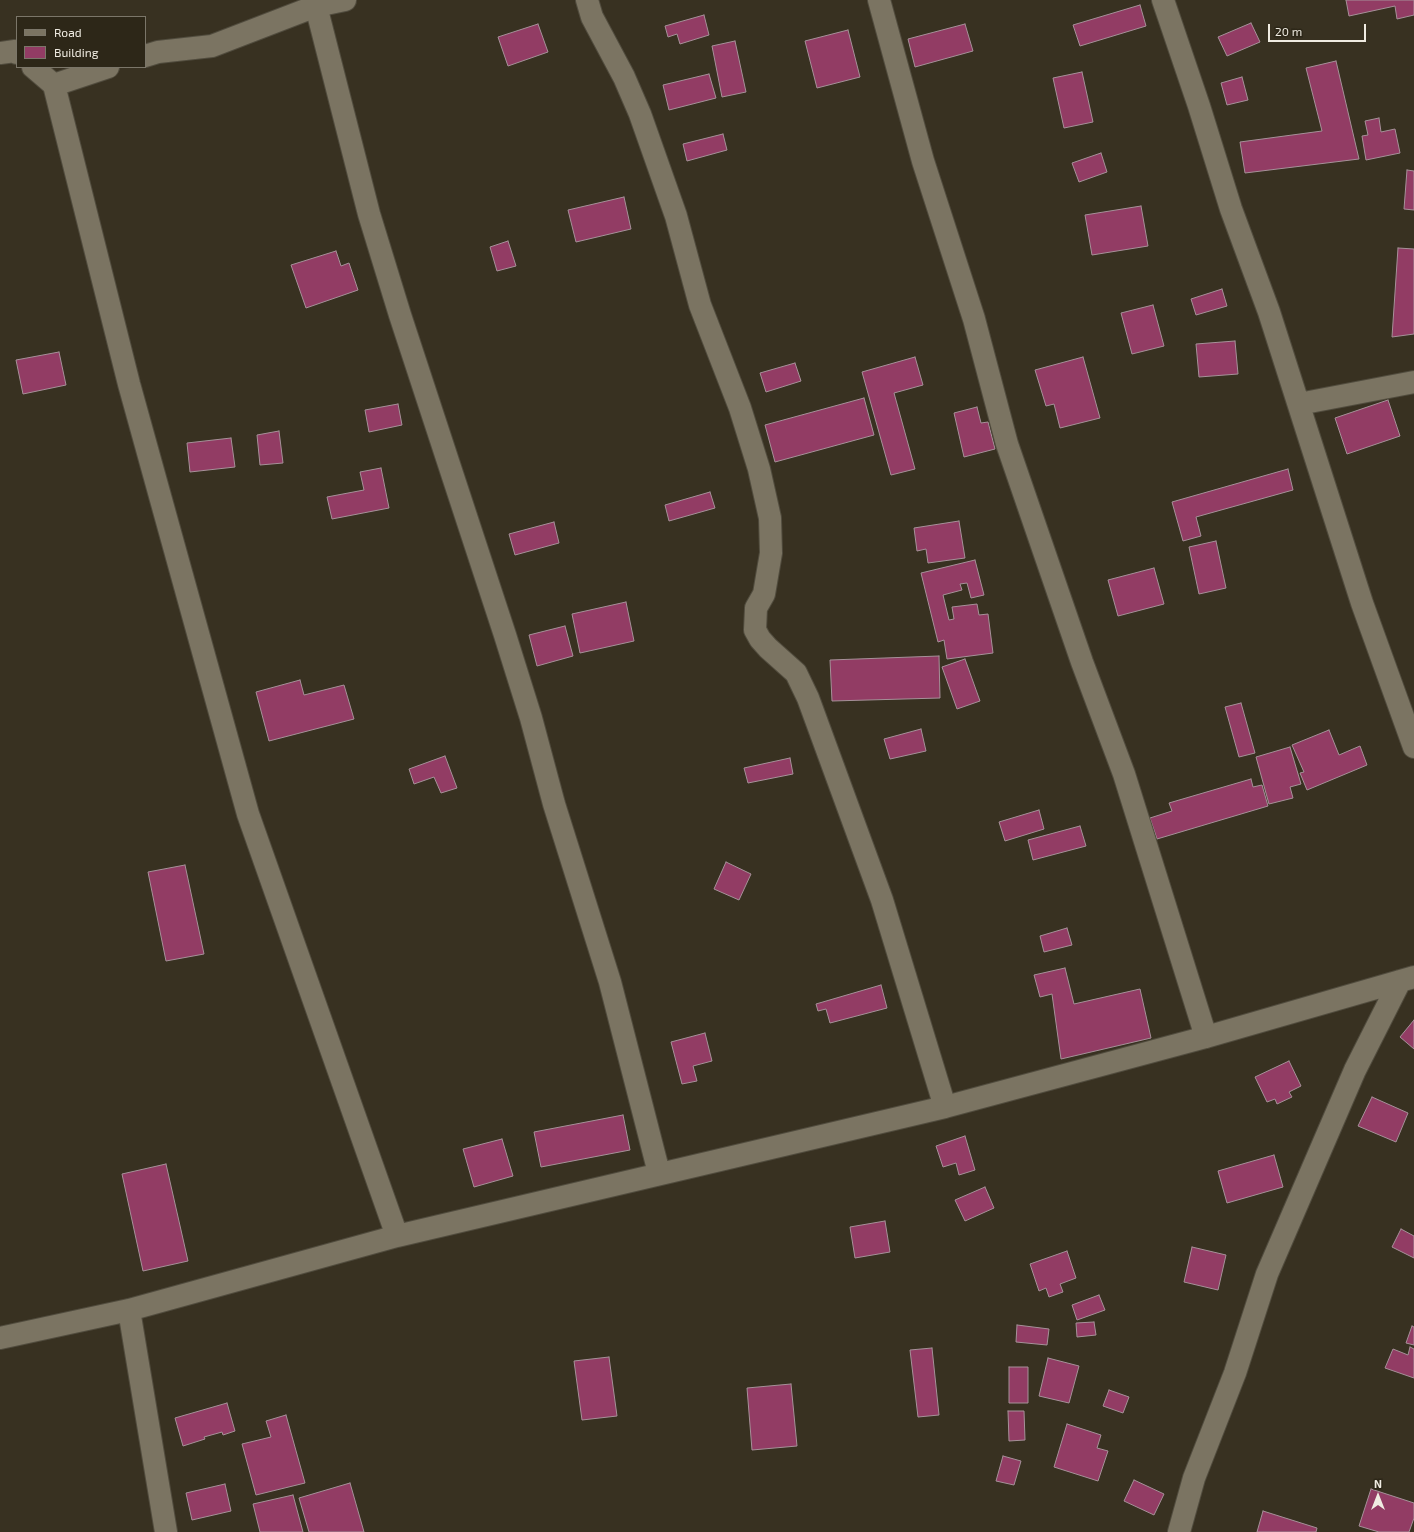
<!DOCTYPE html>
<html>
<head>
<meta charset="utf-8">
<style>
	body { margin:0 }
	#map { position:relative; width:1414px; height:1532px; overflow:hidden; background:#383121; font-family:"Exo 2",sans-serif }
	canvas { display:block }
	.legend { position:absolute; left:16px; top:16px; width:130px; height:52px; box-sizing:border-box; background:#2d2718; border:1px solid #7b7669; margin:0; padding:5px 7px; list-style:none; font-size:12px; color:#f0ece2 }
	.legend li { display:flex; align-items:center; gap:8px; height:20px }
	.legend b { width:20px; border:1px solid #7b7669 }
	.north { position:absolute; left:1358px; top:1476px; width:40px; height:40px; -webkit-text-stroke:3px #2d2718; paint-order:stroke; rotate:0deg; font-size:11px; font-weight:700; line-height:16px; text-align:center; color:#f0ece2 }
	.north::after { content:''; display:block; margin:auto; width:14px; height:18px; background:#f0ece2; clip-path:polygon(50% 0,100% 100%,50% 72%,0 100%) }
	.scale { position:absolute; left:1268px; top:24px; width:98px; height:18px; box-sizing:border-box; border:2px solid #f0ece2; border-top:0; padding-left:5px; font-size:12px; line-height:14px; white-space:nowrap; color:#f0ece2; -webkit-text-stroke:3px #2d2718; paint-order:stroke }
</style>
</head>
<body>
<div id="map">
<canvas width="1414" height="1532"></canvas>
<ul class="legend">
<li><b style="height:5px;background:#7b7462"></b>Road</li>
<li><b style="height:11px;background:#923c64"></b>Building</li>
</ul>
<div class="north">N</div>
<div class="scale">20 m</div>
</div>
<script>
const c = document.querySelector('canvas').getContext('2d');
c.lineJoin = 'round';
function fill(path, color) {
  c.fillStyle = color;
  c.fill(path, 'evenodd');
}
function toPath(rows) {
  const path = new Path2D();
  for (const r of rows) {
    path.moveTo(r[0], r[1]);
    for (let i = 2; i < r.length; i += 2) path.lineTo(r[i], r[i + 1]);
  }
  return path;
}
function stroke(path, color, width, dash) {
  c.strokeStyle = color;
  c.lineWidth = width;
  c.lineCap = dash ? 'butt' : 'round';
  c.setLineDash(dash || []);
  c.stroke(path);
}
const building = toPath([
	[1346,0,1414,0,1414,15,1397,19,1395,6,1349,16,1346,0],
	[1140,5,1146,26,1080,46,1073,25,1140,5],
	[704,15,709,35,680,44,677,34,668,37,665,26,704,15],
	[1251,23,1260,42,1227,56,1218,37,1251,23],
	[538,24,548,52,508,66,498,37,538,24],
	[965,24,973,51,915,67,908,39,965,24],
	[848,30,860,77,817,88,805,41,848,30],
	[735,41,746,92,722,97,712,46,735,41],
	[1336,61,1359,159,1245,173,1240,142,1322,131,1306,68,1336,61],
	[1082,72,1093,122,1064,128,1053,78,1082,72],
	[709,74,716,98,669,110,663,85,709,74],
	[1242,77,1248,100,1227,105,1221,83,1242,77],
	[1379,118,1381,132,1395,129,1400,153,1366,160,1362,136,1368,135,1365,121,1379,118],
	[723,134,727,150,687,161,683,144,723,134],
	[1101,153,1107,172,1079,182,1072,163,1101,153],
	[1407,170,1414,171,1414,210,1404,209,1407,170],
	[624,197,631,229,576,242,568,210,624,197],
	[1141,206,1148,246,1092,255,1085,215,1141,206],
	[508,241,516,266,497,271,490,247,508,241],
	[1398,248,1414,249,1414,334,1392,337,1398,248],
	[336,251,341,266,349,263,358,290,306,308,291,265,336,251],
	[1222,289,1227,306,1196,315,1191,299,1222,289],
	[1153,305,1164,346,1132,354,1121,313,1153,305],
	[1235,341,1238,374,1199,377,1196,344,1235,341],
	[59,352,66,385,23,394,16,360,59,352],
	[915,357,923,385,894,393,915,469,891,475,862,372,915,357],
	[1083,357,1100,418,1060,428,1054,404,1046,406,1035,370,1083,357],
	[795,363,801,381,766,392,760,373,795,363],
	[864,398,874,435,775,462,765,425,864,398],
	[1388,400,1400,436,1347,454,1335,418,1388,400],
	[398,404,402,425,369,432,365,410,398,404],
	[977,407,981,423,988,422,995,449,964,457,954,413,977,407],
	[279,431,283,463,260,465,257,435,279,431],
	[231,438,235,467,190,472,187,443,231,438],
	[381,468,389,508,332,519,327,497,364,490,360,472,381,468],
	[1288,469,1293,490,1196,517,1201,536,1183,541,1172,502,1288,469],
	[710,492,715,508,669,521,665,505,710,492],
	[959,521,965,558,928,563,926,549,917,551,914,528,959,521],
	[554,522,559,543,515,555,509,534,554,522],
	[1216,541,1226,588,1199,594,1189,547,1216,541],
	[975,560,984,595,971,598,967,583,960,584,962,590,943,595,949,620,954,619,952,607,977,604,979,615,988,614,993,653,947,659,944,640,938,642,921,573,975,560],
	[1154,568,1164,604,1118,616,1108,580,1154,568],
	[626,602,634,641,580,653,572,614,626,602],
	[565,626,573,656,537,666,529,635,565,626],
	[939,656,940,698,832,701,830,660,939,656],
	[965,659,980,701,957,709,942,667,965,659],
	[300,680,304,695,344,685,354,719,269,741,256,692,300,680],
	[1241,703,1255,753,1239,757,1225,707,1241,703],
	[921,729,926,751,890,759,884,739,921,729],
	[1329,730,1339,755,1360,746,1367,765,1307,790,1300,773,1304,772,1292,745,1329,730],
	[1290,747,1301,784,1290,787,1293,798,1269,804,1256,757,1290,747],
	[445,756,457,788,441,793,434,777,414,784,409,769,445,756],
	[790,758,793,774,748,783,744,768,790,758],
	[1251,779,1253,787,1262,785,1268,806,1157,839,1150,818,1172,811,1169,803,1251,779],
	[1039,810,1044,829,1005,841,999,822,1039,810],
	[1080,826,1086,846,1033,860,1028,840,1080,826],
	[726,862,751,874,739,900,714,889,726,862],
	[185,865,204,954,166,961,148,872,185,865],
	[1067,928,1072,945,1044,952,1040,936,1067,928],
	[1065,968,1074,1004,1140,989,1151,1038,1061,1059,1052,994,1040,997,1034,975,1065,968],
	[881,985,887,1008,830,1023,826,1009,818,1011,816,1004,881,985],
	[1414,1020,1414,1049,1400,1037,1414,1020],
	[705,1033,712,1061,693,1066,697,1081,682,1084,671,1042,705,1033],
	[1289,1061,1301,1086,1289,1092,1292,1097,1277,1104,1275,1099,1267,1102,1255,1077,1289,1061],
	[1372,1097,1408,1113,1396,1142,1358,1126,1372,1097],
	[623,1115,630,1150,541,1167,534,1132,623,1115],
	[965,1136,975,1170,959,1175,956,1163,943,1167,936,1146,965,1136],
	[502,1139,513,1176,474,1187,463,1149,502,1139],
	[1274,1155,1283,1187,1227,1203,1218,1171,1274,1155],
	[166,1164,188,1261,143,1271,122,1174,166,1164],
	[985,1187,994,1208,965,1221,955,1200,985,1187],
	[885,1221,890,1252,855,1258,850,1227,885,1221],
	[1401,1229,1414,1236,1414,1258,1392,1247,1401,1229],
	[1192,1247,1226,1255,1218,1290,1184,1282,1192,1247],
	[1067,1251,1076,1278,1060,1284,1063,1292,1049,1297,1046,1288,1039,1291,1030,1264,1067,1251],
	[1099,1295,1105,1310,1077,1320,1072,1305,1099,1295],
	[1094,1322,1096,1335,1077,1337,1076,1323,1094,1322],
	[1017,1325,1049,1329,1047,1345,1016,1342,1017,1325],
	[1412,1326,1414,1327,1414,1345,1406,1343,1412,1326],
	[1410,1347,1414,1349,1414,1378,1385,1368,1393,1349,1408,1355,1410,1347],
	[932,1348,939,1415,918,1417,910,1350,932,1348],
	[609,1357,617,1416,582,1420,574,1361,609,1357],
	[1048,1358,1079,1366,1069,1403,1039,1396,1048,1358],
	[1009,1367,1028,1367,1028,1403,1009,1403,1009,1367],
	[791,1384,797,1446,752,1450,747,1388,791,1384],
	[1109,1390,1129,1397,1123,1413,1103,1406,1109,1390],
	[227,1403,235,1431,223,1435,222,1432,204,1437,205,1439,183,1446,175,1418,227,1403],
	[1008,1411,1024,1411,1025,1440,1009,1441,1008,1411],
	[286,1415,305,1483,256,1495,242,1444,271,1437,266,1421,286,1415],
	[1067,1424,1101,1435,1097,1448,1108,1451,1098,1481,1054,1467,1067,1424],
	[1003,1456,1021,1461,1014,1485,996,1481,1003,1456],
	[1134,1480,1164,1494,1154,1515,1124,1501,1134,1480],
	[350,1483,364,1532,309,1532,299,1498,350,1483],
	[225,1484,231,1511,192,1520,186,1493,225,1484],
	[1371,1489,1414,1503,1414,1518,1409,1532,1379,1532,1359,1526,1371,1489],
	[293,1495,303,1532,260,1532,253,1504,293,1495],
	[1263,1511,1317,1528,1316,1532,1257,1532,1263,1511]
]);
fill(building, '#923c64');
stroke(building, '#a69199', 1);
const street = toPath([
	[587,0,592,17,624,77,640,114,676,216,700,305,740,408,759,469,770,518,771,553,764,594,756,608,755,630,760,639,768,648,796,673,808,698,882,900,945,1107],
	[879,0,923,161,974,319,1007,444,1082,662,1124,774,1206,1037],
	[1163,0,1199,106,1231,209,1269,312,1362,603,1414,747],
	[316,6,369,214,400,315,505,635,531,718,554,804,610,982,659,1173],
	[0,53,15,51,17,53],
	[145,56,158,52,212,46,316,6,345,0],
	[33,67,54,85,108,67],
	[54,85,129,384,248,814,397,1236],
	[1299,404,1414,382],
	[129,1310,166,1532],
	[0,1338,129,1310,397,1236,945,1107,1206,1037,1414,977],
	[1179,1532,1194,1478,1235,1373,1267,1274,1355,1070,1400,981]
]);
stroke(street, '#514c3e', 24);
stroke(street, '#7b7462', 22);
</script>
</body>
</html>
